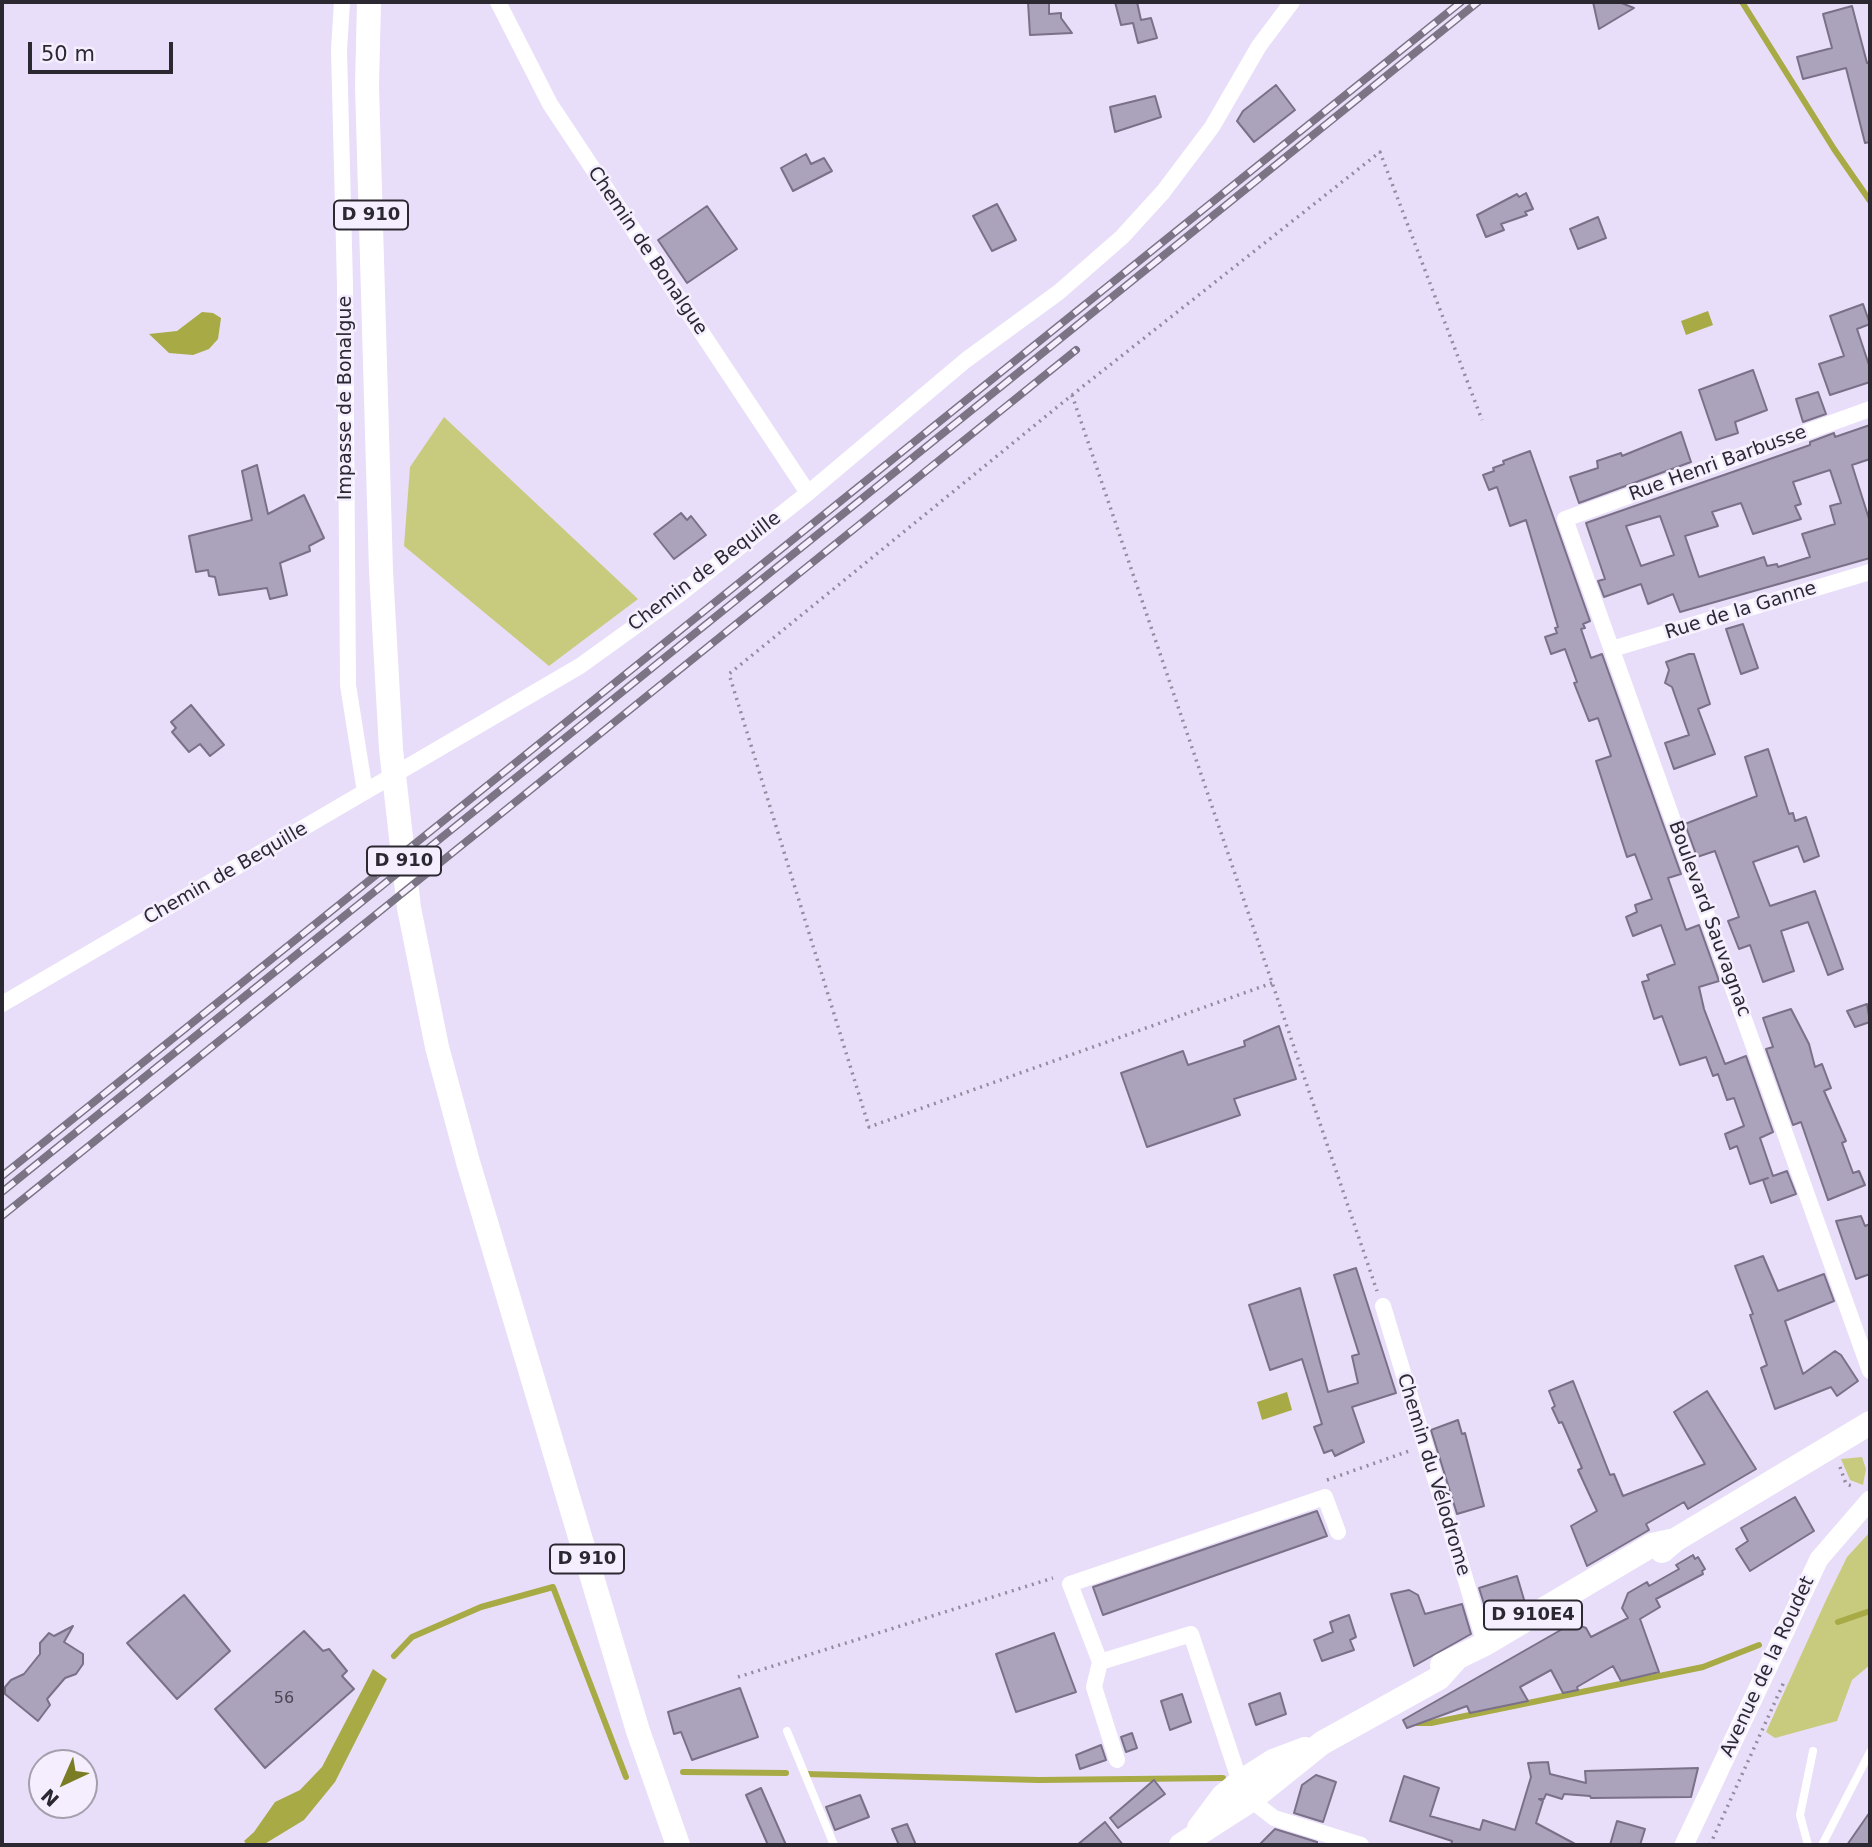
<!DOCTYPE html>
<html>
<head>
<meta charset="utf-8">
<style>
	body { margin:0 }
	#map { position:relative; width:1872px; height:1847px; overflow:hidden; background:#e8def9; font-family:"DejaVu Sans",sans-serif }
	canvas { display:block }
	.frame { position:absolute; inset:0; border:4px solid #2c2832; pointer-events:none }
	.north { position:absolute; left:28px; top:1749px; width:70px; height:70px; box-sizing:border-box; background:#f4eefe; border:2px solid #a49fac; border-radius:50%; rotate:224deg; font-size:19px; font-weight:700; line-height:28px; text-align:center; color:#2c2832 }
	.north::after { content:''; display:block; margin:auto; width:24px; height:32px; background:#7b7d25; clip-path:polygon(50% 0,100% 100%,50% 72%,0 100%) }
	.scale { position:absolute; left:28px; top:42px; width:145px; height:32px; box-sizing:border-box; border:4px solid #2c2832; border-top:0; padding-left:9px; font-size:21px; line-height:24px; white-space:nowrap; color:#2c2832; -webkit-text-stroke:5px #f4eefe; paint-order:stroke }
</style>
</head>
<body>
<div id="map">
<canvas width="1872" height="1847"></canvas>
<div class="frame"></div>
<div class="north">N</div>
<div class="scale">50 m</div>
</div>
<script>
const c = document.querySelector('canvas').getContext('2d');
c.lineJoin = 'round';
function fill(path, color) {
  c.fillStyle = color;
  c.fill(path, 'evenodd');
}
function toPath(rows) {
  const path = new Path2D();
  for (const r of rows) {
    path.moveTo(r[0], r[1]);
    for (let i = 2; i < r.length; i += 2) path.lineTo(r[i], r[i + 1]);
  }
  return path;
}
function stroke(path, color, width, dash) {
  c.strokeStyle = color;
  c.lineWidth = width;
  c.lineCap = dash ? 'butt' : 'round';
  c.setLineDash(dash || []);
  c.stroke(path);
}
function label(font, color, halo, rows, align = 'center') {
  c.font = font + ' "DejaVu Sans",sans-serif';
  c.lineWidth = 5;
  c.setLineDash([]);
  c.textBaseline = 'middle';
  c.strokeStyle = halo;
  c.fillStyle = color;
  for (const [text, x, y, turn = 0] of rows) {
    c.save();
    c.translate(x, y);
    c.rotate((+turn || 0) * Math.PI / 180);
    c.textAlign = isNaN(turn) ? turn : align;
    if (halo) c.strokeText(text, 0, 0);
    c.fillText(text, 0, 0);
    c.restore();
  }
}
fill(toPath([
	[444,417,638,599,549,666,404,546,410,467],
	[1862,1457,1866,1469,1863,1485,1850,1480,1841,1459],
	[1870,1532,1870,1665,1852,1680,1837,1721,1775,1738,1766,1732,1827,1598,1847,1557]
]), '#c8cb7e');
fill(toPath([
	[1708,311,1713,325,1686,335,1681,321],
	[202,312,213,313,221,318,218,339,209,349,193,355,169,353,149,334,177,331],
	[1287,1392,1292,1410,1262,1420,1257,1402],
	[373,1669,387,1679,335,1782,304,1820,263,1845,247,1845,244,1841,254,1832,275,1802,300,1790,322,1767]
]), '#a7aa45');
stroke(toPath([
	[1742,2,1834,149,1870,201],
	[1838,1622,1870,1611],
	[394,1656,412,1637,481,1607,553,1587,626,1777],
	[1415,1723,1431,1723,1703,1667,1759,1645],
	[683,1772,786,1773],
	[805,1774,1039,1780,1223,1778]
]), '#a7aa45', 6);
const building = toPath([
	[1028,2,1049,2,1049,14,1061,13,1061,18,1072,33,1030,35,1028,2],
	[1115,2,1137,2,1141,20,1151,18,1157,38,1138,43,1133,23,1121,25,1115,2],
	[1593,2,1619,2,1634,8,1599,29,1593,2],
	[1852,6,1867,63,1870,62,1870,142,1865,143,1846,68,1803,79,1797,57,1832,48,1823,14,1852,6],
	[1276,85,1295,110,1254,142,1237,121,1243,111,1276,85],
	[1155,96,1161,117,1115,132,1110,107,1155,96],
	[806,154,811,164,824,158,832,171,793,191,781,168,806,154],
	[1526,193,1533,209,1525,212,1527,215,1501,224,1504,230,1486,237,1477,215,1517,194,1519,197,1526,193],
	[997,204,1016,240,992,251,973,216,997,204],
	[707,206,737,249,687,283,658,240,707,206],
	[1598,217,1606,238,1578,249,1570,229,1598,217],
	[1863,304,1870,324,1857,329,1870,368,1870,382,1830,395,1819,364,1844,356,1830,316,1863,304],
	[1753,370,1767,410,1735,422,1738,433,1716,440,1699,390,1753,370],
	[1818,392,1826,414,1803,422,1796,399,1818,392],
	[1870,425,1870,459,1852,465,1870,522,1870,558,1680,612,1673,594,1648,604,1641,584,1604,597,1598,581,1605,579,1586,523,1810,445,1810,442,1834,433,1835,437,1870,425],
	[1830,470,1841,503,1830,506,1835,524,1802,534,1810,557,1778,567,1777,564,1767,566,1764,557,1699,577,1685,536,1718,526,1712,512,1741,503,1753,534,1801,519,1795,506,1801,504,1793,482,1830,470],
	[1660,516,1674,555,1641,566,1626,526,1660,516],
	[1681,432,1691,462,1579,503,1570,477,1598,468,1597,461,1621,453,1622,456,1681,432],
	[1530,451,1590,621,1583,624,1585,628,1581,629,1591,658,1602,654,1681,874,1668,878,1686,930,1699,925,1719,981,1699,987,1704,1009,1725,1064,1746,1056,1773,1132,1760,1138,1773,1176,1787,1171,1796,1194,1771,1203,1763,1180,1768,1178,1750,1184,1737,1146,1730,1149,1725,1134,1744,1126,1734,1098,1727,1100,1718,1074,1713,1076,1706,1057,1680,1065,1662,1016,1654,1019,1642,982,1649,980,1647,975,1675,964,1661,925,1633,936,1626,917,1637,912,1635,905,1652,899,1635,854,1627,857,1596,761,1611,756,1598,718,1589,721,1574,683,1577,682,1565,649,1551,654,1545,637,1557,633,1555,628,1558,627,1526,520,1510,526,1497,487,1489,490,1483,475,1494,471,1493,468,1504,464,1503,461,1530,451],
	[257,465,268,514,304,495,324,538,309,546,310,551,280,563,287,595,270,599,267,588,219,595,215,577,209,576,208,570,196,572,189,536,252,520,242,471,257,465],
	[681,513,687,520,691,516,706,535,674,559,654,534,681,513],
	[1743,624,1758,668,1741,674,1726,629,1743,624],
	[1689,654,1694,654,1710,704,1698,709,1715,754,1674,769,1665,743,1689,735,1672,687,1665,683,1669,670,1666,662,1689,654],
	[191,705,224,745,210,756,200,744,189,752,172,732,176,728,171,722,191,705],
	[1768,749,1789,814,1793,813,1795,821,1806,817,1819,856,1804,862,1798,846,1753,862,1770,906,1815,891,1843,969,1828,975,1808,922,1781,931,1794,971,1763,982,1750,945,1739,949,1728,921,1739,917,1715,851,1697,857,1685,824,1757,796,1745,757,1768,749],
	[1867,1004,1870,1022,1855,1027,1847,1011,1867,1004],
	[1791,1009,1809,1044,1815,1067,1822,1064,1831,1088,1824,1091,1846,1141,1842,1143,1853,1173,1859,1171,1865,1185,1828,1200,1801,1122,1793,1125,1766,1049,1773,1047,1763,1018,1791,1009],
	[1279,1026,1296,1079,1234,1099,1240,1115,1147,1147,1121,1073,1183,1051,1188,1065,1245,1046,1244,1041,1279,1026],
	[1861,1216,1865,1226,1870,1224,1870,1274,1856,1279,1836,1221,1861,1216],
	[1763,1256,1778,1291,1824,1274,1834,1301,1785,1321,1803,1374,1835,1351,1841,1355,1858,1381,1837,1396,1831,1387,1775,1409,1761,1368,1767,1365,1750,1315,1753,1314,1735,1266,1763,1256],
	[1356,1268,1396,1393,1352,1407,1364,1442,1335,1456,1332,1450,1324,1453,1314,1427,1322,1424,1302,1359,1270,1370,1249,1305,1300,1288,1328,1392,1358,1383,1352,1356,1359,1354,1334,1275,1356,1268],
	[1573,1381,1610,1475,1614,1474,1623,1496,1705,1464,1674,1412,1707,1391,1756,1469,1688,1509,1684,1502,1646,1524,1649,1530,1587,1566,1571,1526,1597,1511,1578,1470,1582,1468,1562,1422,1559,1423,1552,1408,1555,1406,1549,1391,1573,1381],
	[1458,1420,1462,1434,1465,1433,1484,1506,1457,1514,1431,1430,1458,1420],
	[1795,1497,1814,1531,1750,1571,1736,1549,1748,1541,1741,1528,1795,1497],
	[1317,1511,1327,1536,1103,1615,1093,1587,1317,1511],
	[1693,1555,1695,1559,1698,1557,1705,1569,1702,1571,1703,1574,1656,1599,1660,1607,1640,1619,1659,1672,1621,1681,1613,1666,1577,1687,1578,1690,1563,1693,1551,1670,1520,1687,1528,1701,1470,1713,1467,1706,1407,1728,1403,1720,1573,1623,1586,1628,1591,1637,1628,1618,1622,1608,1628,1593,1647,1582,1649,1586,1679,1569,1676,1565,1693,1555],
	[1517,1576,1525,1603,1490,1623,1479,1588,1517,1576],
	[1409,1590,1418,1595,1425,1614,1462,1604,1471,1634,1414,1666,1391,1594,1409,1590],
	[184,1595,230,1651,177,1699,127,1643,184,1595],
	[1349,1615,1356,1637,1350,1640,1354,1650,1322,1661,1314,1640,1333,1632,1330,1622,1349,1615],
	[73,1626,64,1642,83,1654,83,1664,76,1674,65,1678,47,1699,50,1705,38,1721,5,1694,5,1687,11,1680,24,1674,40,1654,40,1643,49,1633,54,1636,73,1626],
	[304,1631,323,1651,329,1649,347,1671,342,1676,354,1689,265,1768,215,1709,304,1631],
	[1054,1633,1076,1692,1016,1712,996,1654,1054,1633],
	[740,1688,758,1737,692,1760,681,1732,674,1734,668,1712,740,1688],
	[1280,1693,1286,1714,1256,1725,1249,1704,1280,1693],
	[1182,1694,1191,1722,1170,1730,1161,1701,1182,1694],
	[1132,1733,1137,1748,1126,1752,1121,1737,1132,1733],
	[1101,1745,1106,1760,1080,1769,1076,1755,1101,1745],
	[1548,1762,1550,1774,1586,1783,1585,1771,1698,1768,1691,1797,1591,1798,1590,1796,1564,1794,1562,1799,1546,1794,1544,1799,1539,1799,1543,1801,1536,1823,1577,1845,1451,1845,1452,1841,1390,1821,1404,1776,1439,1788,1430,1816,1480,1830,1483,1820,1515,1830,1531,1777,1528,1763,1548,1762],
	[1316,1775,1336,1782,1323,1822,1294,1813,1302,1785,1316,1775],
	[1154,1780,1165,1794,1118,1828,1110,1818,1154,1780],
	[761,1788,786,1845,768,1845,746,1795,761,1788],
	[860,1795,869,1817,835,1830,826,1807,860,1795],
	[1870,1812,1870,1845,1847,1845,1870,1812],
	[1617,1821,1645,1829,1640,1845,1610,1845,1617,1821],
	[1105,1822,1123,1845,1077,1845,1105,1822],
	[907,1824,916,1845,899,1845,892,1829,907,1824],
	[1275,1829,1317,1842,1317,1845,1259,1845,1275,1829]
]);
fill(building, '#aba2bb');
stroke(building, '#7a7188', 2);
stroke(toPath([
	[1072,395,1377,1291],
	[1272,983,869,1127,729,674,1072,395,1380,152,1482,420],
	[1840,1467,1846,1484,1855,1487],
	[1327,1480,1409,1451],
	[738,1677,1053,1578],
	[1710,1845,1784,1682]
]), '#938b9f', 3.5, [2, 5]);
stroke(toPath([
	[787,1731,834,1845],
	[1808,1845,1800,1815,1813,1751],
	[1822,1845,1870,1752]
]), '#fff', 8);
stroke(toPath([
	[342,2,339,50,345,285,348,685,365,792],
	[498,2,550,104,808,493],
	[1870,409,1565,519,1870,1371],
	[1612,649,1870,572],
	[2,1004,580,666,680,594,808,493,966,360,1059,292,1122,237,1163,192,1212,127,1259,46,1292,2],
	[1383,1306,1485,1644],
	[1100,1662,1070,1584,1325,1497,1338,1532],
	[1117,1760,1094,1687,1100,1662,1191,1634,1240,1782],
	[1251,1800,1274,1818,1361,1845]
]), '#fff', 16);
stroke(toPath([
	[1684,1845,1819,1559,1870,1500]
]), '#fff', 19);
stroke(toPath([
	[369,2,367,86,381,571,391,749,409,908,437,1047,468,1162,638,1731,678,1845],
	[1662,1551,1675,1540,1870,1423],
	[1442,1665,1485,1644,1652,1545,1675,1540],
	[1199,1828,1223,1796,1240,1782,1273,1761,1305,1749],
	[1181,1845,1251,1800,1322,1743,1439,1678,1456,1659]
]), '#fff', 24);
const rail = toPath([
	[2,1176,1461,2],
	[2,1192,1478,2],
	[2,1216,1076,350]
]);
stroke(rail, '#7a7485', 8);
stroke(rail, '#f4eefe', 5, [16]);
label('16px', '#4c4654', null, [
	["56",284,1699]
]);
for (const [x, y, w] of [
	[371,215,74],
	[404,861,74],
	[587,1559,74],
	[1533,1615,98]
]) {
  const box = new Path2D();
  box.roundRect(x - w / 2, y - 14.5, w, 29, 5);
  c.fillStyle = '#f4eefe';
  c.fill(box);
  stroke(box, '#2c2832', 2);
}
label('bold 18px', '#2c2832', null, [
	["D 910",371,215],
	["D 910",404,861],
	["D 910",587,1559],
	["D 910E4",1533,1615]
]);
label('19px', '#2c2832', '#f4eefe', [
	["Chemin de Bonalgue",647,251,56],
	["Impasse de Bonalgue",346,398,-90],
	["Rue Henri Barbusse",1718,464,-20],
	["Chemin de Bequille",705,572,-37],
	["Rue de la Ganne",1741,611,-17],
	["Chemin de Bequille",226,874,-30],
	["Boulevard Sauvagnac",1709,919,70],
	["Chemin du Vélodrome",1433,1475,73],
	["Avenue de la Roudet",1768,1667,-65]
]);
</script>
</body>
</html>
